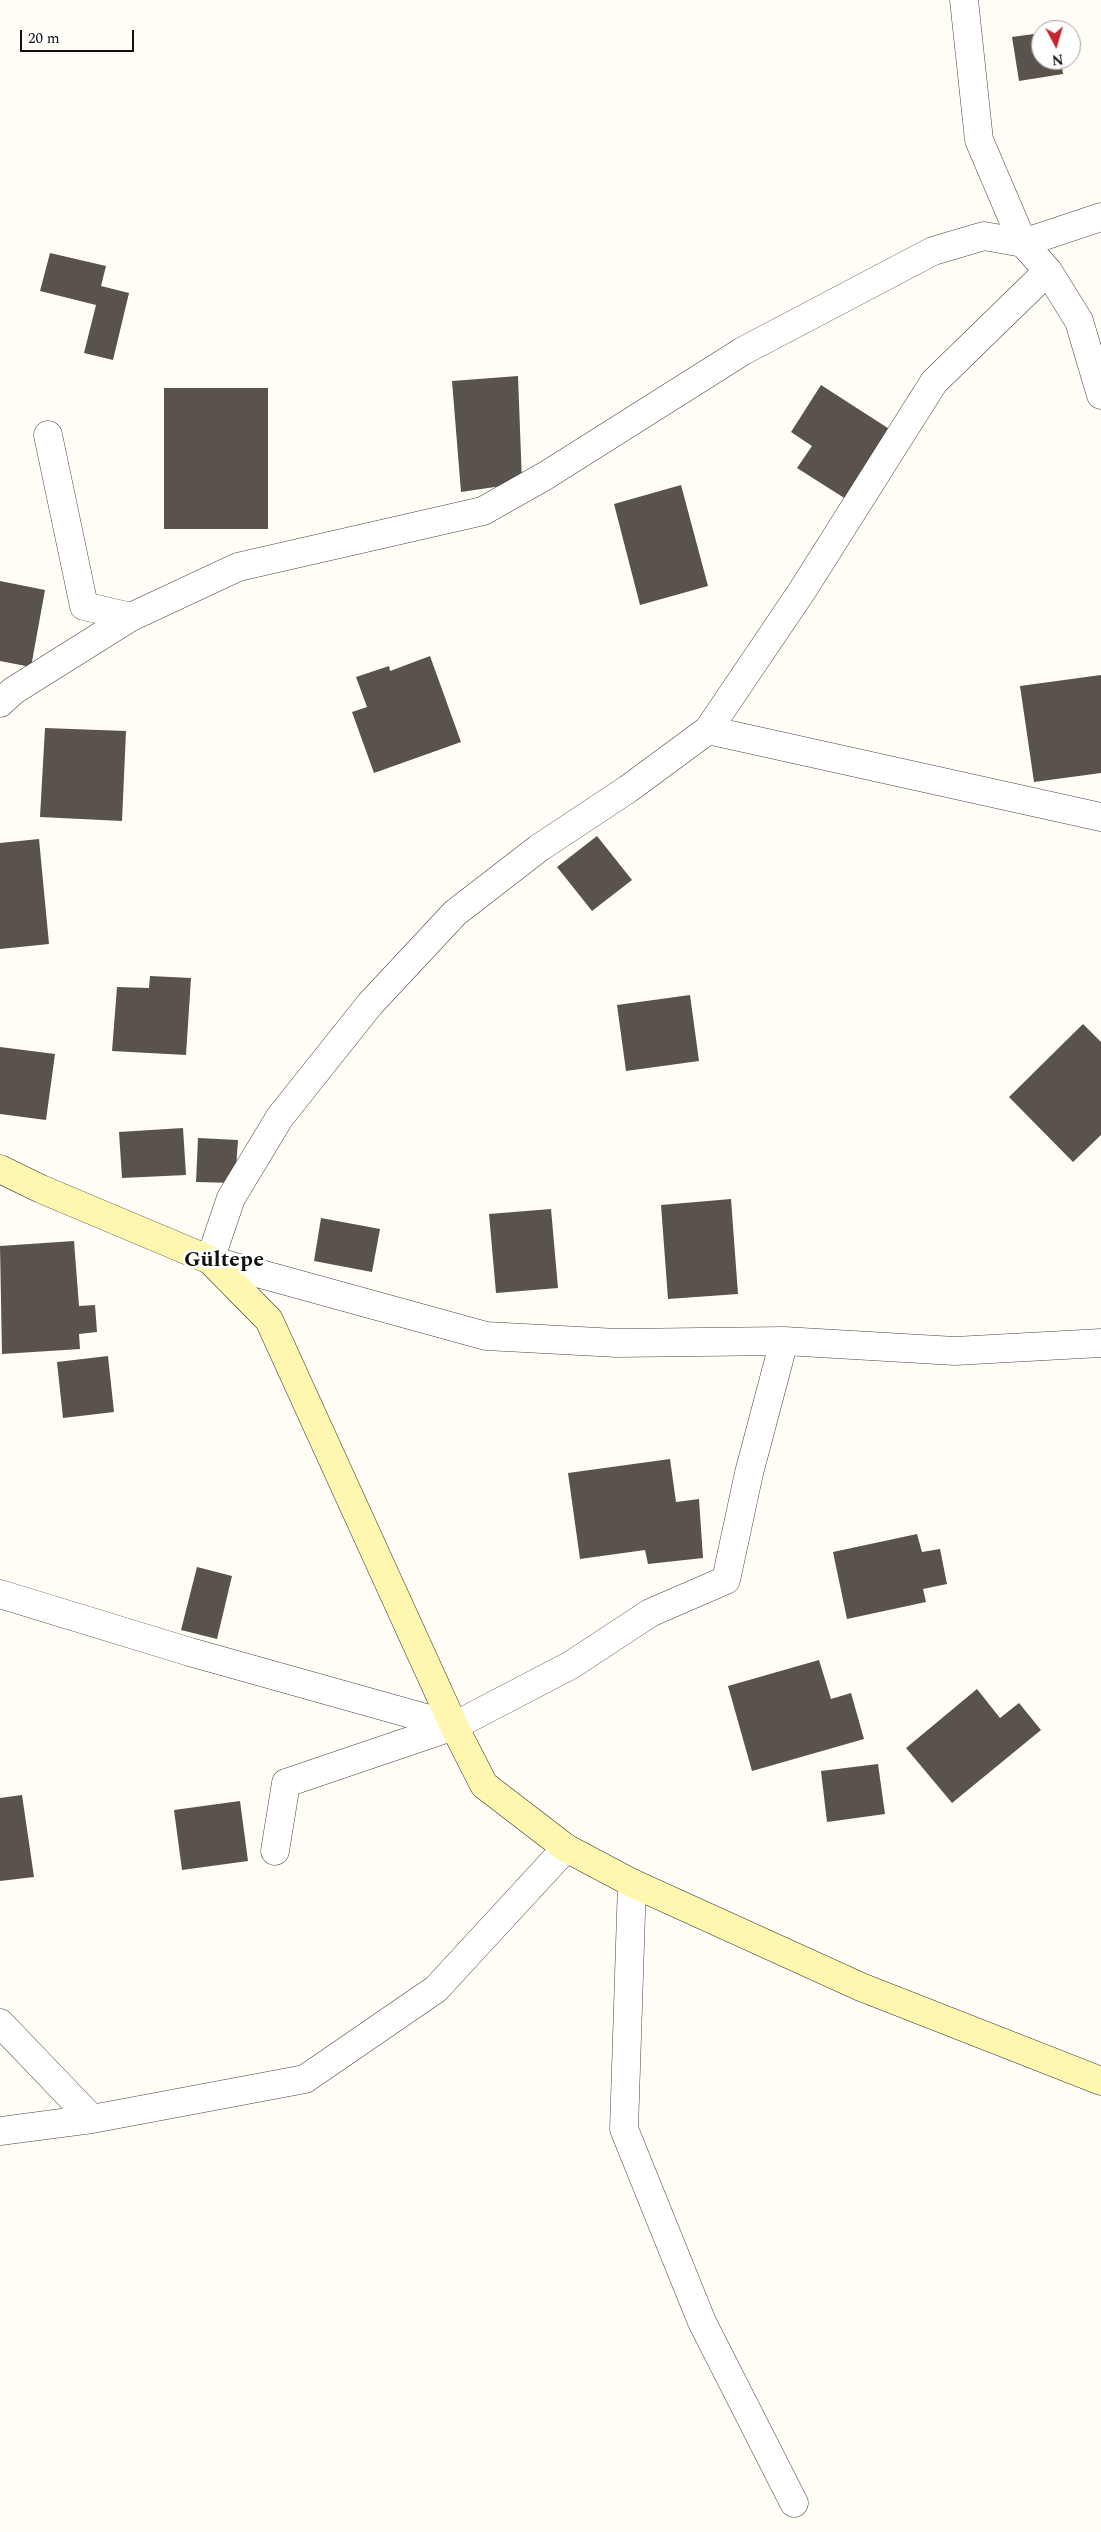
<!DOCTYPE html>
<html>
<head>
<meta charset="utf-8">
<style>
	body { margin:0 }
	#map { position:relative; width:1101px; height:2532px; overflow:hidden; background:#fffdf5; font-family:Spectral,serif }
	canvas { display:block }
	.north { position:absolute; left:1031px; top:20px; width:50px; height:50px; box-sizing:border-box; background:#fff; border:1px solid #a0a0a0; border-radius:50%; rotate:174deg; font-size:14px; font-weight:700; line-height:20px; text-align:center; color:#111 }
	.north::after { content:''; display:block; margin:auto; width:18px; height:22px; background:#c4262e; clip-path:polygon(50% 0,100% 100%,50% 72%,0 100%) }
	.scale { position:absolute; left:20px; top:30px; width:114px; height:22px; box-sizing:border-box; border:2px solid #111; border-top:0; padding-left:6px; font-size:15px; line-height:18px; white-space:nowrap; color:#111; -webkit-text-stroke:4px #fff; paint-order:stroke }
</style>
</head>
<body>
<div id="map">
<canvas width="1101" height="2532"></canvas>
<div class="north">N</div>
<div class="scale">20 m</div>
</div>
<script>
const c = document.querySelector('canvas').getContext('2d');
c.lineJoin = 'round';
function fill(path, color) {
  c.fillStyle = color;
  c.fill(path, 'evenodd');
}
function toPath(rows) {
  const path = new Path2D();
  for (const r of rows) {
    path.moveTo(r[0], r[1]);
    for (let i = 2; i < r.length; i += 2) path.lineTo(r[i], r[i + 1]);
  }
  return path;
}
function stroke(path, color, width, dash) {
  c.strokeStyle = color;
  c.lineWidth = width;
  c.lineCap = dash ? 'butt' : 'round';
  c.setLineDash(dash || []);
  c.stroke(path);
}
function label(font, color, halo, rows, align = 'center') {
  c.font = font + ' Spectral,serif';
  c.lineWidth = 5;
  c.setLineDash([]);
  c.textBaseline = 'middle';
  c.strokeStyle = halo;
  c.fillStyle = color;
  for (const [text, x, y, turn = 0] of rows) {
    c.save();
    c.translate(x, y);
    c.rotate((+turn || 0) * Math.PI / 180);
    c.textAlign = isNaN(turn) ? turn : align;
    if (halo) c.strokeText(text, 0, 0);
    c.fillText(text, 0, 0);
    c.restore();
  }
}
fill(toPath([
	[1041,33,1041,60,1061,60,1063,74,1019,81,1012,37],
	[50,253,106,266,101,286,129,293,113,360,84,353,96,305,40,291],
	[518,376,522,483,461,492,452,381],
	[821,385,894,432,849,501,797,468,812,446,791,432],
	[164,388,268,388,268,529,164,529],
	[681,485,708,586,640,605,614,504],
	[0,581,45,590,31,667,0,661],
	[430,656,461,742,374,773,352,712,367,707,356,677,389,666,390,671],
	[1101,675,1101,773,1034,782,1020,686],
	[45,728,126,731,122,821,40,817],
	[597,836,632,880,592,911,557,867],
	[39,839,49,944,0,949,0,843],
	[150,976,191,978,186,1055,112,1051,117,987,149,988],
	[690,995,699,1061,626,1071,617,1005],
	[1083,1024,1101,1042,1101,1135,1073,1162,1009,1097],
	[0,1047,55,1054,46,1120,0,1114],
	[183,1128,186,1175,122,1178,119,1132],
	[198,1138,238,1140,235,1183,196,1182],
	[731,1199,738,1294,668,1299,661,1205],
	[551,1209,558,1288,496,1293,489,1214],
	[321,1218,380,1229,372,1272,314,1261],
	[74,1241,79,1306,95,1305,97,1332,79,1334,80,1349,2,1354,0,1246],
	[108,1356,114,1412,63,1418,57,1362],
	[670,1459,676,1502,699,1499,703,1558,648,1564,645,1550,580,1559,568,1473],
	[917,1534,922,1552,940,1549,947,1584,923,1589,926,1602,847,1619,833,1552],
	[197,1567,232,1576,217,1639,181,1630],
	[819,1660,831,1699,851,1693,864,1739,752,1771,728,1686],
	[977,1689,1000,1718,1019,1703,1041,1730,952,1803,906,1748],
	[878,1764,885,1814,827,1822,821,1771],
	[22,1795,34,1877,0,1881,0,1798],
	[240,1801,248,1861,182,1870,174,1810]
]), '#5a524d');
const minor = toPath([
	[964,0,979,140,1023,243,1101,217],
	[1048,271,934,382,802,591,708,730,628,789,539,848,455,913,370,1004,280,1117,231,1198,210,1260,486,1336,617,1343,784,1341,955,1351,1101,1343],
	[48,435,84,606,131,617],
	[0,703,13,691,131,617,238,567,483,511,545,476,743,351,933,251,984,236,1023,243,1048,271,1079,321,1101,395],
	[708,730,1101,817],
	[0,1594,190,1652,454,1726,571,1665,650,1613,726,1580,749,1473,784,1341],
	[275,1851,286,1783,454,1726],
	[632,1883,624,2129,702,2322,794,2503],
	[0,2023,92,2119],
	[0,2131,92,2119,305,2079,436,1989,566,1848]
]);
const secondary = toPath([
	[0,1169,41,1189,210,1260,269,1320,454,1726,484,1785,566,1848,632,1883,861,1987,1101,2081]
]);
stroke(minor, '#444', 29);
stroke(secondary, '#333', 29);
stroke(minor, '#fff', 28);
stroke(secondary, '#fff6b0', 28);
label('bold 22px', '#111', '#fff', [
	["Gültepe",224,1262]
]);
</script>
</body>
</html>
